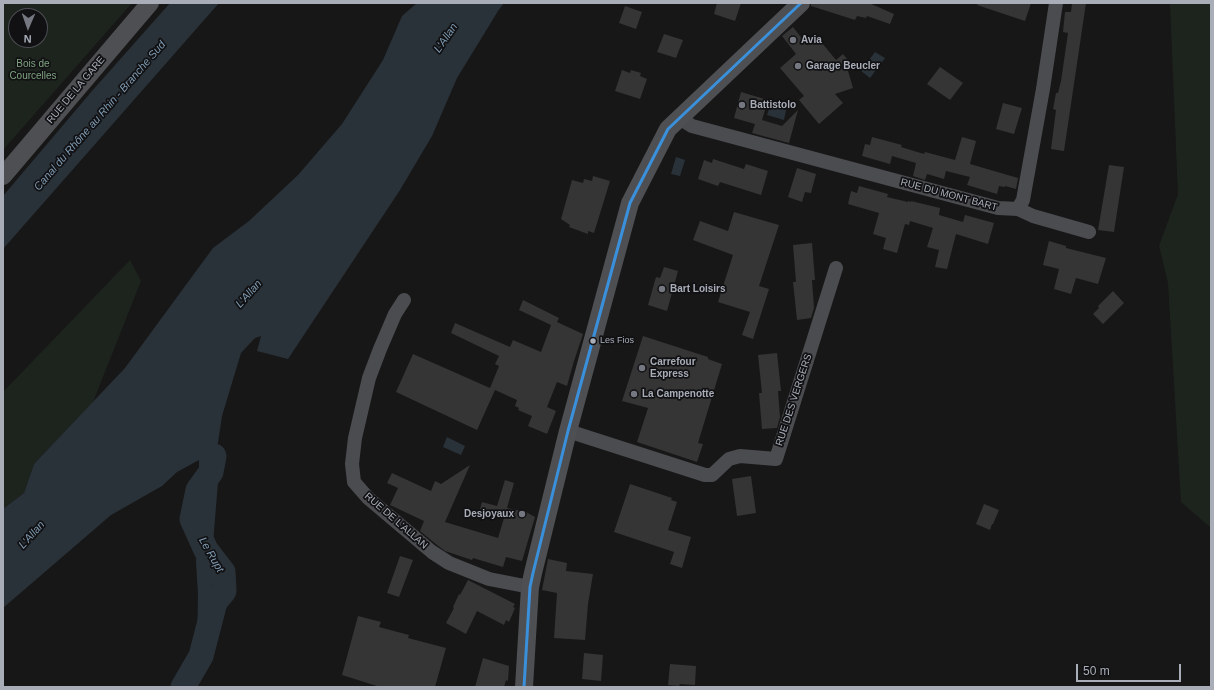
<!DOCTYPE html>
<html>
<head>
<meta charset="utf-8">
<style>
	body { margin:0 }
	#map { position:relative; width:1214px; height:690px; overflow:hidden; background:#171717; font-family:Arial,sans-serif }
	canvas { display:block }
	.frame { position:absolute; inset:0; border:4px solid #a8adb8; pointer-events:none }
	.north { position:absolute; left:8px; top:8px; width:40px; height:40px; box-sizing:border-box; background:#111113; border:1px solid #4d4f55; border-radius:50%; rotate:182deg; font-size:11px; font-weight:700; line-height:16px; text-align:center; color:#a8adb8 }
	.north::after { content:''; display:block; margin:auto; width:14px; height:18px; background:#757880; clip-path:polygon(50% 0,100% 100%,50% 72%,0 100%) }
	.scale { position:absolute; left:1076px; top:664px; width:105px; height:18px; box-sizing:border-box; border:2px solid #a8adb8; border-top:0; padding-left:5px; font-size:12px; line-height:14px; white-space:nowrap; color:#a8adb8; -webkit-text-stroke:3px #111113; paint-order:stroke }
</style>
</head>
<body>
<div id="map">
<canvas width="1214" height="690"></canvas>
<div class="frame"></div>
<div class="north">N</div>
<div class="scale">50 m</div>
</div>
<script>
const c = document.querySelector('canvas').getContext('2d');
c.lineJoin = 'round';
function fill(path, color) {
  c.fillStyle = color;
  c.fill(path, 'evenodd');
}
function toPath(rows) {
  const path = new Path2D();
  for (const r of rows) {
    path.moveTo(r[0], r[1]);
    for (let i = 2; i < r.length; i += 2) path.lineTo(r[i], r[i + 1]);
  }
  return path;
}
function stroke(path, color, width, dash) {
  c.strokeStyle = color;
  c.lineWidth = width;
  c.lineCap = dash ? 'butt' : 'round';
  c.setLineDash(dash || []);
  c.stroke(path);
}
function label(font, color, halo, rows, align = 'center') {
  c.font = font + ' Arial,sans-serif';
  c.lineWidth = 3.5;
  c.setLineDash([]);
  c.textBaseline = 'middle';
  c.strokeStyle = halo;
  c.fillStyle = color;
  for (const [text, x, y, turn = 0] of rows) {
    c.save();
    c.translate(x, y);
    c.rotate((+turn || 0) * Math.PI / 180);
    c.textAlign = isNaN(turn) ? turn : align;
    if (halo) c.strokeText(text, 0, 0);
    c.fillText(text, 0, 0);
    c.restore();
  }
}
fill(toPath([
	[3,3,132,3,3,150],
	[16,16,40,16,40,40,16,40],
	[1170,3,1211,3,1211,528,1181,502,1168,283,1159,246,1178,194],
	[130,260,141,281,93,402,34,464,24,493,3,509,3,392]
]), '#1d241e');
fill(toPath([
	[170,3,219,3,3,249,3,196,92,91],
	[417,3,504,3,498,11,457,78,432,136,400,190,288,359,257,351,261,336,255,338,241,353,222,416,217,449,218,482,213,543,210,614,213,642,208,661,196,676,191,687,177,687,197,649,198,594,196,562,198,528,201,497,199,481,199,460,177,472,162,486,111,515,3,608,3,509,24,493,34,464,125,368,213,248,249,221,298,175,342,124,383,60,402,16],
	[875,52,885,58,870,78,861,71],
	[770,106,786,110,784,120,767,115],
	[676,157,685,160,680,176,671,174],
	[447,437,465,446,461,455,443,447]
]), '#2a3239');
stroke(toPath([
	[183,687,201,656,215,602,224,591,223,572,206,550,192,519,198,490,211,472,214,456]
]), '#2a3239', 25);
fill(toPath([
	[717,3,741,3,735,21,714,14],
	[811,3,869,3,894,14,890,24,867,16,866,18,857,16,855,20,811,6],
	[978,3,1031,3,1025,21,977,5],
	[1072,3,1086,3,1064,151,1051,149,1056,110,1053,109,1056,93,1058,93,1061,81,1068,33,1063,32,1065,12,1071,12],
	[625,6,642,12,636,29,619,23],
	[793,27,807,45,817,37,836,60,843,54,851,64,848,71,853,88,835,94,843,103,819,124,799,100,804,96,780,68,796,54,782,36],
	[664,34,683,40,676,58,657,52],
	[940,67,963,83,950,100,927,84],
	[622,70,630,73,631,70,641,73,640,76,647,79,640,99,615,91],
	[741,92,768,100,762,120,782,126,798,110,789,143,752,133,755,124,734,118],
	[1003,103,1022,108,1014,134,996,129],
	[872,137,902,145,901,147,924,154,925,152,955,160,962,137,976,141,970,164,1018,178,1016,189,1005,186,1005,187,999,186,997,194,967,185,970,177,946,171,944,179,927,174,925,180,913,176,916,163,892,156,890,164,862,156,865,144,870,145],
	[713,159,744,169,746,164,768,171,761,195,720,182,718,186,698,179,704,160,712,163],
	[1109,165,1124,167,1114,232,1098,230],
	[797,168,816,174,811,193,805,192,802,202,788,197],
	[593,176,610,181,594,233,588,231,588,234,569,227,570,225,561,219,572,180,583,183,584,179,592,181],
	[859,186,888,194,887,197,908,202,908,201,911,202,911,201,940,208,939,215,963,222,965,215,994,223,988,244,956,234,947,269,935,267,939,250,927,247,933,228,910,221,909,225,905,224,897,253,883,249,886,238,873,234,879,213,848,204,851,191,857,193],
	[734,212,779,225,759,286,769,289,753,339,742,335,750,312,718,302,733,255,693,240,700,221,728,231],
	[1049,241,1066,246,1066,248,1106,258,1098,284,1076,278,1071,294,1054,289,1059,269,1043,265],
	[812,243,815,280,812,280,814,308,811,318,797,320,793,282,796,282,793,245],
	[664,267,678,271,667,311,648,305,656,277,660,278],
	[1113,291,1124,303,1103,324,1093,314,1099,308,1098,306],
	[523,300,559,318,557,322,583,334,574,361,567,386,557,382,547,407,556,411,547,434,528,426,532,416,518,410,519,408,515,406,517,400,495,390,477,430,396,392,413,354,490,388,499,366,495,364,499,356,451,333,455,323,510,347,513,340,541,352,551,325,519,310],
	[643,336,708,357,708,359,722,364,698,443,703,444,697,462,637,442,648,408,622,401],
	[777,353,781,391,778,391,780,417,777,428,762,429,759,393,762,393,758,355],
	[470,465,445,522,498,538,504,518,480,509,482,502,497,506,505,480,514,483,507,508,526,512,535,517,522,561,506,557,503,567,473,558,472,560,445,551,437,545,420,531,424,521,390,505,398,488,387,483,392,473,431,491,435,481,441,484],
	[751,476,756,513,737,516,732,479],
	[630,484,672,498,671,500,677,502,668,530,691,537,682,568,670,564,674,552,614,532],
	[984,504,999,510,993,524,992,524,990,530,976,524],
	[400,556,413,560,399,597,387,593],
	[548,559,567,563,566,571,593,574,588,604,585,640,554,638,557,593,542,590],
	[468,580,515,604,513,607,515,608,509,622,506,620,504,625,477,611,466,634,446,623,454,608,453,607,459,594,460,595],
	[358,616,381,622,379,627,409,635,408,638,446,648,435,687,380,687,342,675],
	[584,653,603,655,601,681,582,679],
	[483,658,509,666,508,681,506,680,504,687,475,687],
	[670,664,696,666,695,685,680,684,679,686,668,685]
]), '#353536');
stroke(toPath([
	[679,118,692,126,998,208,1018,209,1023,200,1043,89,1056,3],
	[1018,209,1033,216,1089,232],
	[404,300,395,314,380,349,369,378,355,438,352,464,354,482,368,498,432,552,449,563,489,579,530,587],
	[568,431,705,475,712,475,729,459,740,456,776,459,836,268]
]), '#4b4c50', 14);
stroke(toPath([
	[3,176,150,3],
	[524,687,530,587,533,573,568,431,630,203,668,129,801,3]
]), '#4d4f52', 18);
stroke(toPath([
	[524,687,530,587,533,573,568,431,630,203,668,129,801,3]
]), '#3a90db', 3);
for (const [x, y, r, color] of [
	[793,40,4,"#757880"],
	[798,66,4,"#757880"],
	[742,105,4,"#757880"],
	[662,289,4,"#757880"],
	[593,341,3.5,"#a8adb8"],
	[642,368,4,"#757880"],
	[634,394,4,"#757880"],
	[522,514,4,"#757880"]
]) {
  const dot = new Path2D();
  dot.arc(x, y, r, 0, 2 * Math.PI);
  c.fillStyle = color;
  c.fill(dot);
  stroke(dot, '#111113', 1.5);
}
label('9px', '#a8adb8', '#111113', [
	["Les Fios",600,341]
], 'left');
label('bold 10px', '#a8adb8', '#111113', [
	["Avia",801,40],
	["Garage Beucler",806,66],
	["Battistolo",750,105],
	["Bart Loisirs",670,289],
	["Carrefour",650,362],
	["Express",650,374],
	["La Campenotte",642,394],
	["Desjoyaux",514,514,"right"]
], 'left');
label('10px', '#7fa381', '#111113', [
	["Bois de",33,64],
	["Courcelles",33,76]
]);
label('10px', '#a8adb8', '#111113', [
	["RUE DE LA GARE",76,90,-50],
	["RUE DU MONT BART",949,195,15],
	["RUE DES VERGERS",794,400,-72],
	["RUE DE L'ALLAN",396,521,41]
]);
label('italic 11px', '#7f9bb3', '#111113', [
	["L'Allan",446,38,-55],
	["Canal du Rhône au Rhin - Branche Sud",100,116,-49],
	["L'Allan",249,294,-48],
	["L'Allan",32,535,-48],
	["Le Rupt",211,555,60]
]);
</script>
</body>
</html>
